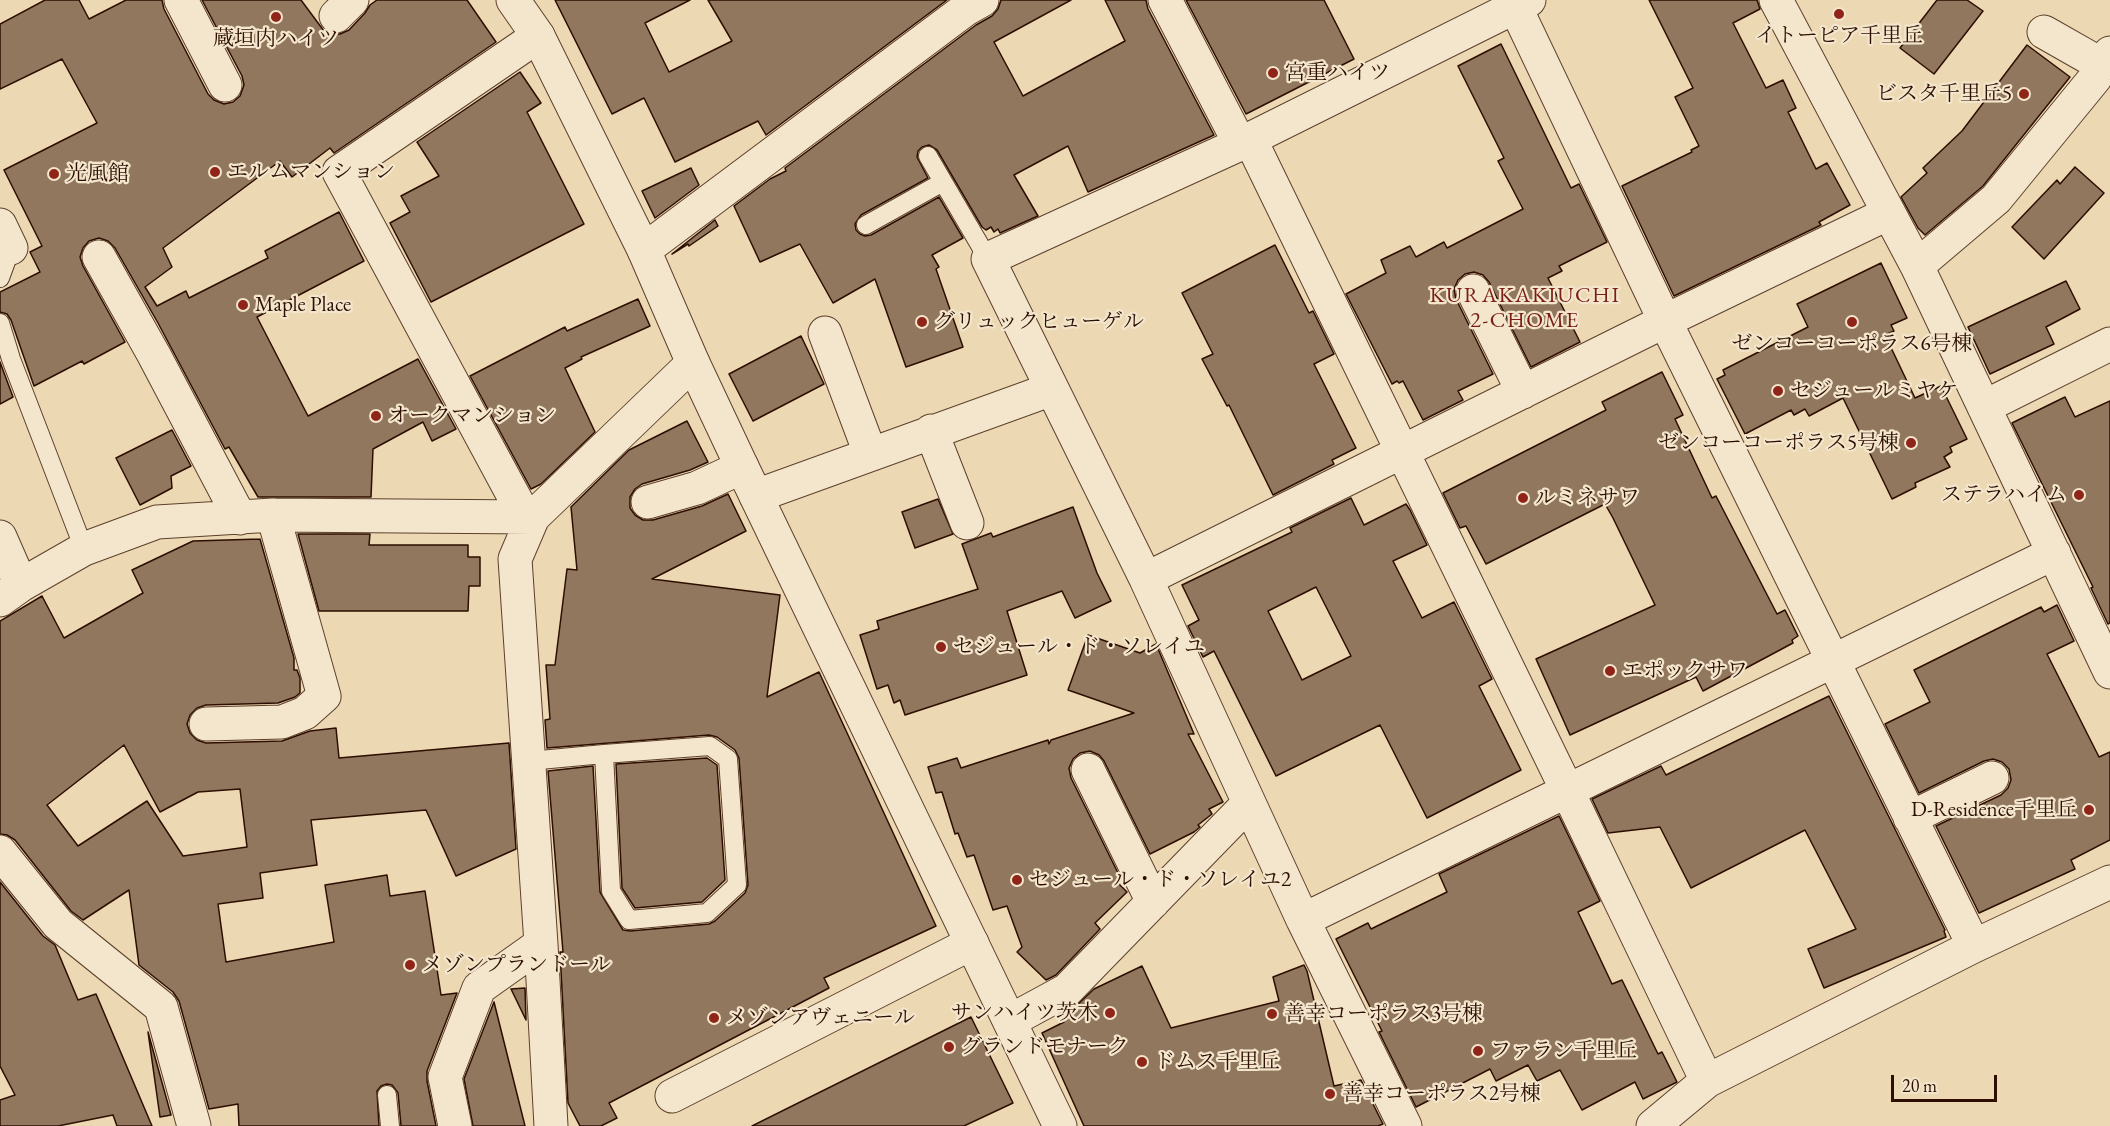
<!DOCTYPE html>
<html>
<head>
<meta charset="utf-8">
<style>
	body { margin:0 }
	#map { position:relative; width:2110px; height:1126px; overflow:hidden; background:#ecd8b2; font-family:"EB Garamond",serif }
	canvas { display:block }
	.scale { position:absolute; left:1891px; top:1075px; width:106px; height:27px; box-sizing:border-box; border:3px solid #2d0e00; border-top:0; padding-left:8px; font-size:18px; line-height:21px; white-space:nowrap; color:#2d0e00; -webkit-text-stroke:4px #f3e6cd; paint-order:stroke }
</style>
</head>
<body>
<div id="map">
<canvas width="2110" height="1126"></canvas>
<div class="scale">20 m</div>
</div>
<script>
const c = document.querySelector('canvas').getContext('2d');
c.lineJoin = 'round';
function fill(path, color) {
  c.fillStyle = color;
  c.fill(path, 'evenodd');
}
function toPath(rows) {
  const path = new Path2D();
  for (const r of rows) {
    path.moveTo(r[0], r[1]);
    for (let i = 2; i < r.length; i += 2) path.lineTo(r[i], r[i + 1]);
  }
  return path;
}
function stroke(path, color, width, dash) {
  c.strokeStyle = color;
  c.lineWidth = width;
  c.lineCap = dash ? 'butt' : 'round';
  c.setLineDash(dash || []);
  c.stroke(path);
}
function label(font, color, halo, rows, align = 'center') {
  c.font = font + ' "EB Garamond","Noto Serif JP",serif';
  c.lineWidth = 4.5;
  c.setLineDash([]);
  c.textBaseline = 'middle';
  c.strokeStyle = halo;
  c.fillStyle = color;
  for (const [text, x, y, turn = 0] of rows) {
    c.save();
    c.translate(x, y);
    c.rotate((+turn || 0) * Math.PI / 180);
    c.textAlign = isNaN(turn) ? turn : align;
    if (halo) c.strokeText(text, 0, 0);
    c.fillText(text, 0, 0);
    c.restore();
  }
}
const building = toPath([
	[45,0,79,0,89,19,126,0,162,0,164,9,208,94,214,100,224,104,233,102,240,96,244,85,242,76,202,0,301,0,327,35,330,33,340,34,349,30,365,13,370,5,377,0,467,0,496,42,334,153,330,148,292,177,280,161,163,248,172,267,145,287,157,306,186,291,189,298,268,258,265,251,339,212,364,261,257,317,308,416,418,359,456,429,432,441,423,422,373,449,371,497,258,497,229,447,225,449,158,323,115,248,108,241,99,238,89,241,83,248,80,257,83,266,125,342,84,364,82,361,34,386,11,320,7,314,0,312,0,292,40,272,30,252,42,246,4,170,97,123,62,59,0,89,0,24,45,0],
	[555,0,690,0,645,23,669,72,732,41,708,0,947,0,766,135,758,121,675,162,644,98,612,114,555,0],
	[1001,0,1071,0,994,42,1023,96,1125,41,1105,0,1146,0,1148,9,1214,135,1088,192,1068,146,1014,175,1038,216,1000,233,998,229,994,232,991,227,986,230,982,227,937,150,929,145,922,147,918,151,917,157,928,178,861,215,855,224,856,230,860,234,865,236,871,235,939,197,963,238,932,255,939,267,936,269,963,347,906,367,875,279,833,303,800,244,760,262,734,206,770,179,786,171,785,168,976,25,992,16,998,9,1001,0],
	[1186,0,1324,0,1354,59,1246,114,1186,0],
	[1649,0,1757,0,1760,9,1733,23,1766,88,1783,80,1796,108,1788,112,1816,169,1827,163,1850,205,1819,222,1821,225,1674,296,1622,186,1692,152,1691,150,1699,146,1675,97,1693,88,1649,0],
	[1937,0,1967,0,1983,11,1934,74,1900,48,1937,0],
	[1501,44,1571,188,1579,184,1607,242,1559,266,1562,271,1548,278,1580,342,1531,367,1489,282,1483,275,1474,272,1465,274,1458,280,1454,289,1456,299,1493,374,1458,391,1463,400,1423,420,1403,381,1399,383,1397,381,1392,384,1346,294,1386,273,1381,260,1410,246,1416,257,1444,242,1447,248,1523,209,1498,161,1504,158,1458,66,1501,44],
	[2027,45,2070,77,1983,186,1925,235,1918,228,1901,197,1927,173,1923,168,1962,131,2027,45],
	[520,72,541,103,527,112,584,224,431,302,390,223,410,212,401,196,439,176,417,142,520,72],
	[2075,167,2104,193,2044,259,2012,227,2057,180,2060,184,2075,167],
	[691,168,699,185,655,218,642,191,691,168],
	[715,220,718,226,689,246,688,244,672,254,715,220],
	[1275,245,1309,313,1313,311,1334,354,1314,364,1356,448,1332,460,1334,464,1273,495,1229,405,1227,406,1202,359,1213,354,1182,293,1275,245],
	[1881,263,1907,318,1891,325,1894,331,1885,335,1915,398,1941,386,1967,439,1950,447,1952,452,1944,457,1950,467,1915,483,1916,487,1892,499,1843,398,1809,416,1805,409,1794,415,1791,410,1745,434,1717,379,1725,375,1723,370,1808,327,1797,304,1881,263],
	[2066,281,2080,309,2046,327,2054,344,1990,374,1968,327,2066,281],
	[638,299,650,326,581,357,582,359,565,368,595,432,541,484,531,489,470,376,565,327,567,331,638,299],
	[801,336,824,384,753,421,729,374,801,336],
	[0,362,13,397,0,404,0,362],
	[1662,372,1683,415,1675,419,1712,498,1716,496,1777,614,1785,610,1798,636,1792,640,1793,643,1703,691,1696,677,1570,735,1536,659,1655,605,1613,518,1605,504,1486,564,1466,526,1460,528,1443,493,1606,410,1602,402,1662,372],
	[2065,397,2075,417,2110,401,2110,623,2108,624,2091,588,2093,587,2012,423,2065,397],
	[687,421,708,462,690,470,642,484,635,489,630,497,630,508,635,515,643,520,653,520,702,506,728,494,746,531,652,579,780,595,767,697,819,672,936,926,824,978,829,988,609,1103,617,1118,601,1126,580,1126,568,1103,560,952,563,952,548,771,593,766,600,892,623,930,630,931,709,924,715,921,745,893,748,885,739,758,735,750,717,737,709,735,547,748,545,720,550,719,546,665,555,665,567,569,577,570,571,507,629,450,687,421],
	[172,430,191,466,171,476,172,488,140,505,116,458,172,430],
	[1351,498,1364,525,1406,504,1410,510,1427,545,1393,561,1422,618,1454,602,1492,679,1479,686,1521,770,1427,818,1380,725,1276,776,1214,651,1203,657,1188,626,1199,620,1182,585,1292,532,1290,528,1351,498],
	[1316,587,1351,656,1302,680,1268,611,1316,587],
	[938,499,953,534,915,548,902,512,938,499],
	[1073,507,1097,573,1111,601,1075,618,1062,591,1007,611,1027,675,905,715,900,700,894,703,888,685,877,689,860,635,879,629,877,621,978,589,962,544,991,533,993,537,1073,507],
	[298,534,370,534,369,545,468,545,468,557,480,557,480,586,469,586,468,611,319,611,298,534],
	[260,539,294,658,294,670,297,670,300,678,300,693,295,697,278,703,206,705,197,708,190,715,187,724,190,733,197,740,206,743,282,741,310,731,336,728,339,758,509,743,516,849,456,876,426,810,311,820,317,865,260,873,263,898,218,904,226,962,334,942,325,885,387,875,390,896,425,891,441,995,457,993,427,1071,427,1081,436,1126,401,1126,398,1093,392,1085,387,1084,381,1086,377,1091,379,1126,239,1126,238,1104,209,1109,179,1001,173,992,139,965,129,890,83,920,71,911,15,840,7,835,0,834,0,621,42,596,64,638,143,593,132,570,193,541,260,539],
	[124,745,160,812,198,792,240,789,247,847,183,856,147,801,78,846,47,805,124,745],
	[2057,605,2074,641,2047,654,2099,757,2110,752,2110,840,2071,860,2075,869,1979,913,1936,826,2001,795,2008,788,2011,780,2009,769,2002,762,1993,759,1984,761,1919,793,1885,724,1930,702,1914,670,2041,607,2044,612,2057,605],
	[1088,635,1140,653,1156,644,1194,734,1188,734,1223,802,1209,809,1212,814,1198,825,1200,827,1194,832,1150,854,1104,761,1099,755,1090,751,1080,753,1073,759,1069,768,1071,778,1120,877,1116,881,1127,892,1095,923,1100,929,1056,975,1046,980,1017,952,1022,947,1007,906,993,910,974,855,967,857,958,833,955,834,942,792,936,793,928,767,957,758,961,768,1048,740,1049,744,1051,740,1134,713,1068,690,1088,635],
	[1829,696,1945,930,1944,931,1946,937,1824,988,1808,949,1856,929,1805,830,1691,888,1660,827,1608,833,1592,799,1661,766,1666,775,1829,696],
	[707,758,717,765,725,880,702,902,635,908,622,888,616,764,707,758],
	[1559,816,1600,901,1578,912,1612,984,1622,980,1658,1054,1662,1052,1677,1082,1643,1099,1635,1082,1582,1110,1560,1070,1537,1081,1528,1065,1496,1081,1490,1069,1416,1107,1379,1032,1382,1031,1336,939,1368,923,1371,929,1447,892,1439,874,1559,816],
	[0,882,43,936,55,945,78,1000,96,994,152,1126,117,1126,113,1115,58,1126,0,1126,0,1100,15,1095,0,1066,0,882],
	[1304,965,1307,971,1334,1086,1361,1080,1383,1124,1378,1126,1084,1126,1042,1033,1064,1022,1059,1016,1076,1006,1094,989,1142,966,1171,1028,1279,1001,1273,977,1304,965],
	[525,988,526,1020,511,989,525,988],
	[494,1002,525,1126,473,1126,464,1079,494,1002],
	[971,1017,1013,1103,964,1126,752,1126,971,1017],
	[148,1032,171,1115,160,1117,148,1032]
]);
fill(building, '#90775d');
stroke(building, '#2d0e00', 1.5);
const service = toPath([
	[928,156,988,259],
	[866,225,943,182],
	[0,278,11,248],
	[0,323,11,359,84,549],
	[529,761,604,754,710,746,728,759,737,885,707,913,629,920,611,891,604,754],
	[387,1095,390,1126]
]);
const minor = toPath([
	[181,0,225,85],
	[1165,0,1240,144],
	[1512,0,1665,321,1974,946],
	[1776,0,1917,266,2110,672],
	[336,16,352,0],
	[2044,32,2102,65],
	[1250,139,1567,790,1707,1081],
	[0,225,11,248],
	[644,250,966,9,982,0],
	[99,257,154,355,240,518],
	[1917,266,1996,199,2095,78,2110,53],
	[1473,291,1523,392],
	[825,333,870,453],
	[1984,407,2110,344],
	[931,431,967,523],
	[756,496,1052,389],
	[648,502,697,488,742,467],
	[525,517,339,172,538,36],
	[0,537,21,585],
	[1146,579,1665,321,1889,213],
	[0,600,21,585,84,549,157,522,273,515,533,517],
	[206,724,282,722,305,713,324,696,273,515],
	[1088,770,1153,902],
	[1910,818,1992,778],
	[0,852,58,924,161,1007,194,1126],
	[1303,920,2054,553],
	[1010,1021,1067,990,1249,803],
	[672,1096,972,943],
	[455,1126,445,1077,479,988,541,944],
	[551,1126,541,944,515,559,533,517,693,363],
	[1405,1126,1303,920,1146,579,988,259,1240,144,1529,0],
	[1653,1126,1707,1081,1974,946,2110,882]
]);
const tertiary = toPath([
	[513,0,538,36,644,250,693,363,742,467,1060,1126]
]);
stroke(service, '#5d402c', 20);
stroke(minor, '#5d402c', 35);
stroke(tertiary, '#5d402c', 35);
stroke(service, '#f3e6cd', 18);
stroke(minor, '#f3e6cd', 33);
stroke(tertiary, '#f3e6cd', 33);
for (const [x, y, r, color] of [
	[1839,14,6,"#8f2418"],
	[276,17,6,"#8f2418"],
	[1273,73,6,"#8f2418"],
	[2024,94,6,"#8f2418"],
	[215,172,6,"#8f2418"],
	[54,174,6,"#8f2418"],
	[243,305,6,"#8f2418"],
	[922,322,6,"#8f2418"],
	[1852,322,6,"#8f2418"],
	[1778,391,6,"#8f2418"],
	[376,416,6,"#8f2418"],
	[1911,443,6,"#8f2418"],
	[2079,495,6,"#8f2418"],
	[1523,498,6,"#8f2418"],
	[941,647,6,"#8f2418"],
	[1610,671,6,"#8f2418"],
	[2089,810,6,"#8f2418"],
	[1017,880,6,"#8f2418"],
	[410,965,6,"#8f2418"],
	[1110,1013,6,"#8f2418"],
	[1272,1014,6,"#8f2418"],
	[714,1018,6,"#8f2418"],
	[949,1047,6,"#8f2418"],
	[1478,1051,6,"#8f2418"],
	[1142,1062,6,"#8f2418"],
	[1330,1094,6,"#8f2418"]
]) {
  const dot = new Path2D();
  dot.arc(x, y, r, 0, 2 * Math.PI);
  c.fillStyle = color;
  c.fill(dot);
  stroke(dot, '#f3e6cd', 2);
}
label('21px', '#2d0e00', '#f3e6cd', [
	["イトーピア千里丘",1839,36,"center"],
	["蔵垣内ハイツ",276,39,"center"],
	["宮重ハイツ",1285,73],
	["ビスタ千里丘5",2012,94,"right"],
	["エルムマンション",227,172],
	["光風館",66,174],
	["Maple Place",255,305],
	["グリュックヒューゲル",934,322],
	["ゼンコーコーポラス6号棟",1852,344,"center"],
	["セジュールミヤケ",1790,391],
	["オークマンション",388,416],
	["ゼンコーコーポラス5号棟",1899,443,"right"],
	["ステラハイム",2067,495,"right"],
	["ルミネサワ",1535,498],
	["セジュール・ド・ソレイユ",953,647],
	["エポックサワ",1622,671],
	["D-Residence千里丘",2077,810,"right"],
	["セジュール・ド・ソレイユ2",1029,880],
	["メゾンプランドール",422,965],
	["サンハイツ茨木",1098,1013,"right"],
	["善幸コーポラス3号棟",1284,1014],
	["メゾンアヴェニール",726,1018],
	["グランドモナーク",961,1047],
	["ファラン千里丘",1490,1051],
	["ドムス千里丘",1154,1062],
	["善幸コーポラス2号棟",1342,1094]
], 'left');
c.letterSpacing = '1.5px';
label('22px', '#7a1f14', '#f3e6cd', [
	["KURAKAKIUCHI",1525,296],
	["2-CHOME",1525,321]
]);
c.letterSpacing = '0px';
</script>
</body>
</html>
